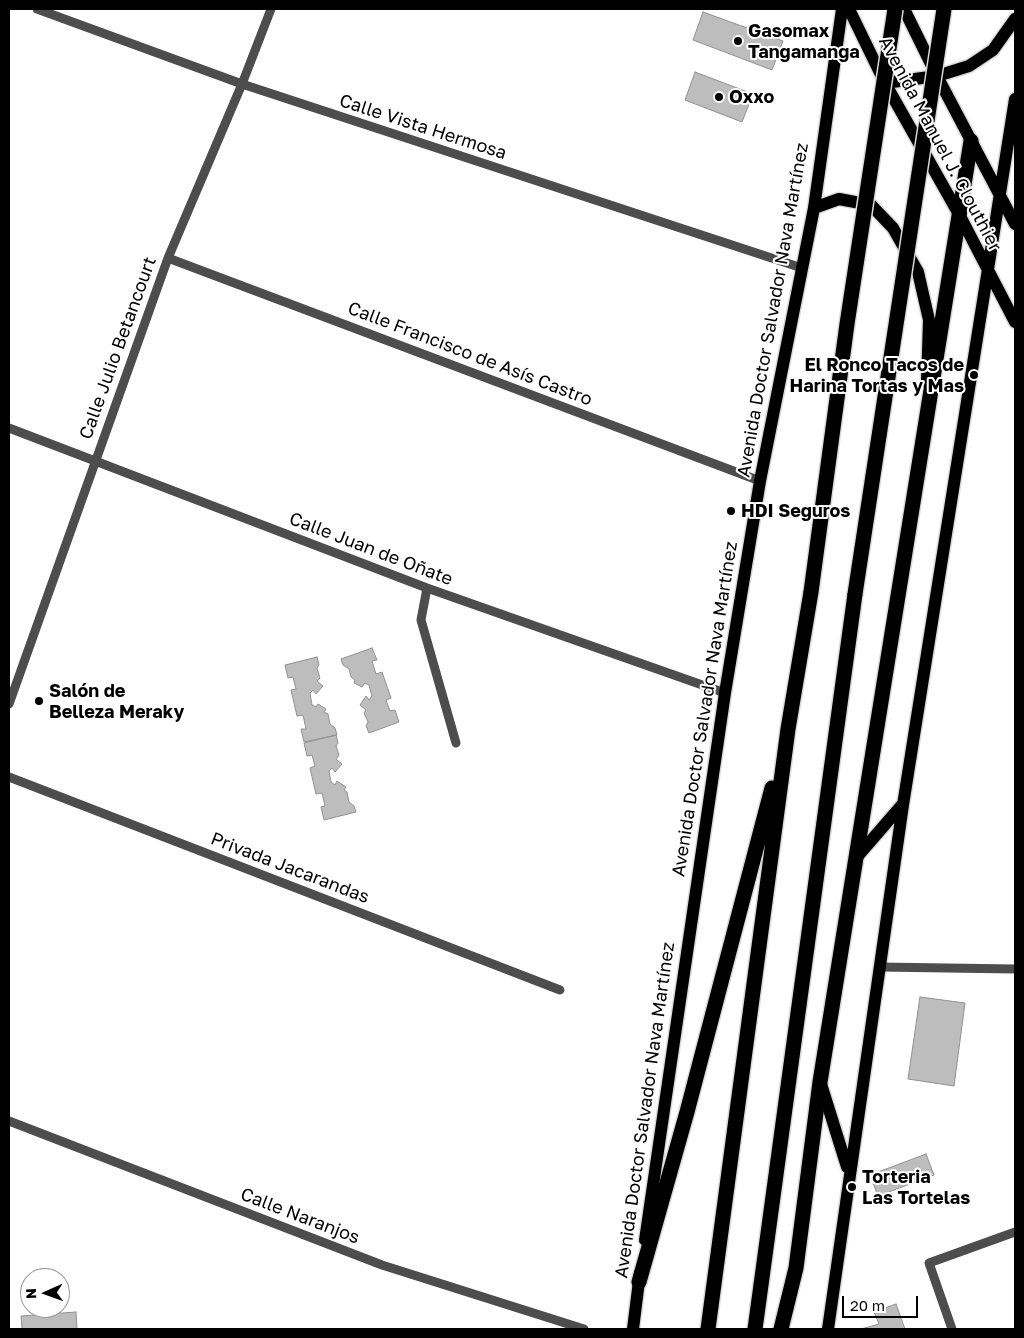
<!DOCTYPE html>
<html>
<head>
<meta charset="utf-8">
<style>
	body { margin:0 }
	#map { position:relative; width:1024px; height:1338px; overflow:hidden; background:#fff; font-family:"Golos Text",sans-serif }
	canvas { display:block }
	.frame { position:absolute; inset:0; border:10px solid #000; pointer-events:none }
	.north { position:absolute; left:20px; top:1268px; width:50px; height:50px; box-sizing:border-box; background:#fff; border:1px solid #999; border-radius:50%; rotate:268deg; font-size:14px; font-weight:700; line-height:20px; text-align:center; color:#000 }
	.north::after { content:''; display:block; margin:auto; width:18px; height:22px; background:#000; clip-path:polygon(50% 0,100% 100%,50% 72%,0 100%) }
	.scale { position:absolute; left:842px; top:1296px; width:76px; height:22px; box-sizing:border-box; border:2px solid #000; border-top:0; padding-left:6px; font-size:15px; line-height:18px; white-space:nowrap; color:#000; -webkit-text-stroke:4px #fff; paint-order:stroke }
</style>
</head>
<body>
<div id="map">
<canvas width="1024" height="1338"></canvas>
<div class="frame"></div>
<div class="north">N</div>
<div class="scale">20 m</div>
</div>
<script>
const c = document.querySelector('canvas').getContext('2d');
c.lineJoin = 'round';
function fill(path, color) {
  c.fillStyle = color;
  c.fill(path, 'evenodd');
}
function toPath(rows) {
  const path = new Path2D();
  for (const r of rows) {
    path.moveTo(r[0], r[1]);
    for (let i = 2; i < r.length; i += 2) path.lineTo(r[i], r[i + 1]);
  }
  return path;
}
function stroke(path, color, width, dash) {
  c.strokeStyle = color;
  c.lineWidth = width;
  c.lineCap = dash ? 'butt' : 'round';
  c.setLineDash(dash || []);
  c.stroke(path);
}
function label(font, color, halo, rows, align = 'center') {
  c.font = font + ' "Golos Text",sans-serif';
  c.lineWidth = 4;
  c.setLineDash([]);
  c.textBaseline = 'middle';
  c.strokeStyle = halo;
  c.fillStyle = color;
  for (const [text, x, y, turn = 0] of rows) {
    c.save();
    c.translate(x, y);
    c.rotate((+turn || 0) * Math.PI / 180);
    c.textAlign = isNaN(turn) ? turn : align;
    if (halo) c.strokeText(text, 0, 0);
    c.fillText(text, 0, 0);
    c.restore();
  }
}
const building = toPath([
	[703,12,783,41,772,70,693,40,703,12],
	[695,72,753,94,742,122,685,100,695,72],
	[372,648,377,660,372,661,376,674,382,672,391,698,386,700,390,711,395,710,399,722,369,733,366,726,368,722,364,713,366,710,360,705,366,696,369,700,372,696,369,685,365,683,362,687,354,683,355,680,351,677,349,669,343,665,341,659,372,648],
	[317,657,319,665,317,668,320,678,317,681,323,686,316,694,313,690,310,693,312,705,316,707,318,704,326,709,324,712,328,714,330,724,335,728,337,735,304,742,301,729,306,729,303,715,297,716,291,690,296,689,293,677,288,678,285,665,317,657],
	[336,735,338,743,336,746,339,755,336,759,342,764,335,772,332,768,329,771,331,782,335,785,337,781,346,787,344,790,347,792,349,802,354,806,356,812,324,820,321,807,325,806,322,793,316,794,310,768,315,766,312,755,307,756,304,743,336,735],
	[920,997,965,1003,954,1086,908,1079,920,997],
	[926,1154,934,1175,878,1196,870,1175,926,1154],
	[896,1304,905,1329,861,1329,879,1324,874,1312,896,1304],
	[76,1312,77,1329,22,1329,21,1316,76,1312]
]);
fill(building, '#bdbdbd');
stroke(building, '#919191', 1);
const major = toPath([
	[849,9,885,83,960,216,1015,322],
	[904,9,937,76,1015,224],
	[885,83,937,76,969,66,993,50,1015,19],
	[814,208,839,199,871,205,893,228,918,272,929,320,927,382],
	[856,858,902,805],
	[821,1084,847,1167],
	[645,1240,725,693,760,481,814,208,842,9],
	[633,1329,640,1273],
	[828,1329,903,805,1015,99]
]);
const highway = toPath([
	[639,1282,687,1112,772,788],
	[708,1329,788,729,811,592],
	[755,1329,855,594],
	[781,1329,796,1268,820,1082,971,141]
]);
stroke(major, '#dbdbdb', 15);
stroke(highway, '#dbdbdb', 18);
stroke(toPath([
	[37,9,242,84,802,268],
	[168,258,760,481],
	[9,428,427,588,725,693],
	[427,588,421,620,456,743],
	[9,704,168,258,242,84,271,9],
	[9,777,560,990],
	[879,967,1015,969],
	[9,1121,382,1265,584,1329],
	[952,1329,929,1263,1015,1232]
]), '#4d4d4d', 9);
stroke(major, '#000', 12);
stroke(highway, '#000', 15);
const highwayBridge = toPath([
	[811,592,847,324,895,9],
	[855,594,944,9]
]);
stroke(highwayBridge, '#dbdbdb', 18, []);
stroke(highwayBridge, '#000', 15);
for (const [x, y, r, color] of [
	[738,41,5,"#000"],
	[719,97,5,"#000"],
	[974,375,5,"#000"],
	[731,511,5,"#000"],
	[39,701,5,"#000"],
	[852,1187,5,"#000"]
]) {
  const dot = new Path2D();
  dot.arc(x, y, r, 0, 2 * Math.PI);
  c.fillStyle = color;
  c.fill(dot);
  stroke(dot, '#fff', 2);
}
label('bold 18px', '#000', '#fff', [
	["Gasomax",748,31],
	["Tangamanga",748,52],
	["Oxxo",729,97],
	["El Ronco Tacos de",964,365,"right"],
	["Harina Tortas y Mas",964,386,"right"],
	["HDI Seguros",741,511],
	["Salón de",49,691],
	["Belleza Meraky",49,712],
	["Torteria",862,1177],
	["Las Tortelas",862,1198]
], 'left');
label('18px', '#000', '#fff', [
	["Calle Vista Hermosa",423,127,18],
	["Avenida Manuel J. Clouthier",940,144,62],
	["Avenida Doctor Salvador Nava Martínez",773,310,-80],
	["Calle Julio Betancourt",118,348,-70],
	["Calle Francisco de Asís Castro",470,354,21],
	["Calle Juan de Oñate",371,549,21],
	["Avenida Doctor Salvador Nava Martínez",705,709,-81],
	["Privada Jacarandas",290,868,21],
	["Avenida Doctor Salvador Nava Martínez",645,1110,-82],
	["Calle Naranjos",300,1216,21]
]);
</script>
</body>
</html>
